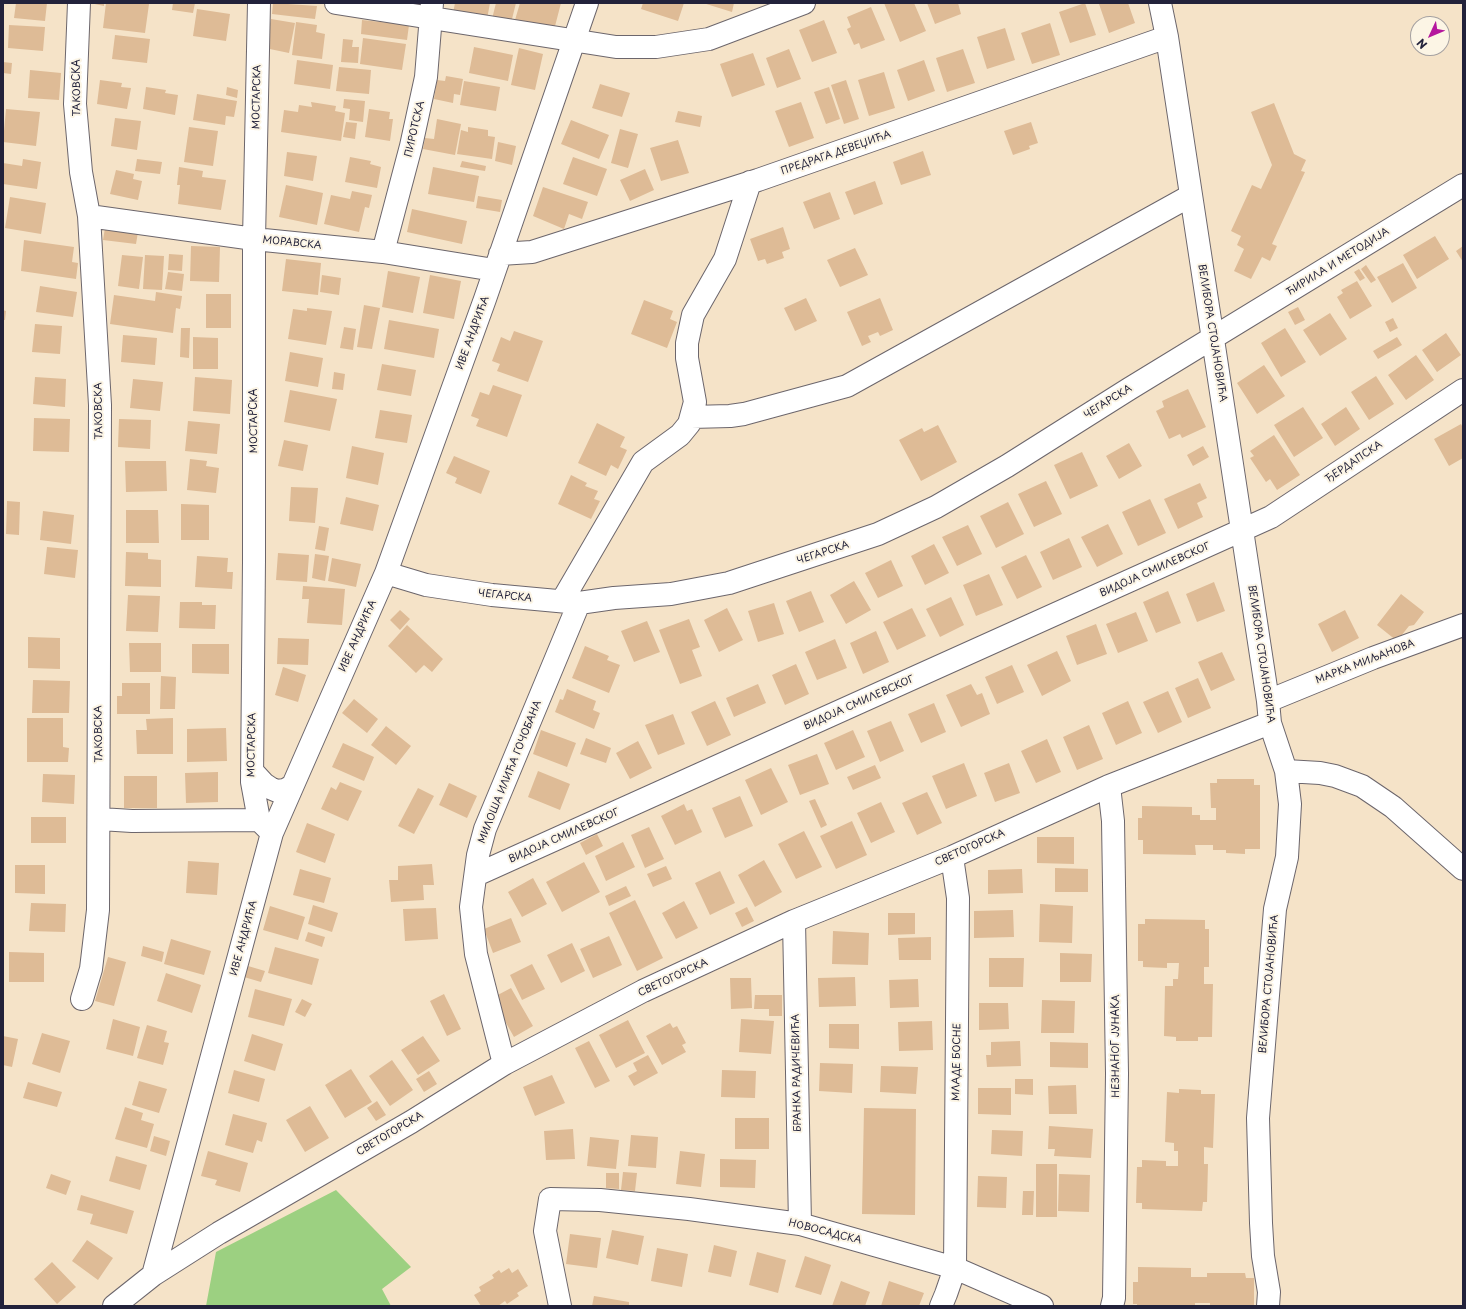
<!DOCTYPE html>
<html>
<head>
<meta charset="utf-8">
<style>
	body { margin:0 }
	#map { position:relative; width:1466px; height:1309px; overflow:hidden; background:#f5e3c8; font-family:"Playpen Sans",sans-serif }
	canvas { display:block }
	.frame { position:absolute; inset:0; border:4px solid #22223b; pointer-events:none }
	.north { position:absolute; left:1410px; top:16px; width:40px; height:40px; box-sizing:border-box; background:#fcf5e5; border:1px solid #a5a1a1; border-radius:50%; rotate:226deg; font-size:11px; font-weight:700; line-height:16px; text-align:center; color:#22223b }
	.north::after { content:''; display:block; margin:auto; width:14px; height:18px; background:#b5179e; clip-path:polygon(50% 0,100% 100%,50% 72%,0 100%) }
</style>
</head>
<body>
<div id="map">
<canvas width="1466" height="1309"></canvas>
<div class="frame"></div>
<div class="north">N</div>
</div>
<script>
const c = document.querySelector('canvas').getContext('2d');
c.lineJoin = 'round';
function fill(path, color) {
  c.fillStyle = color;
  c.fill(path, 'evenodd');
}
function toPath(rows) {
  const path = new Path2D();
  for (const r of rows) {
    path.moveTo(r[0], r[1]);
    for (let i = 2; i < r.length; i += 2) path.lineTo(r[i], r[i + 1]);
  }
  return path;
}
function stroke(path, color, width, dash) {
  c.strokeStyle = color;
  c.lineWidth = width;
  c.lineCap = dash ? 'butt' : 'round';
  c.setLineDash(dash || []);
  c.stroke(path);
}
function label(font, color, halo, rows, align = 'center') {
  c.font = font + ' "Playpen Sans",sans-serif';
  c.lineWidth = 4;
  c.setLineDash([]);
  c.textBaseline = 'middle';
  c.strokeStyle = halo;
  c.fillStyle = color;
  for (const [text, x, y, turn = 0] of rows) {
    c.save();
    c.translate(x, y);
    c.rotate((+turn || 0) * Math.PI / 180);
    c.textAlign = isNaN(turn) ? turn : align;
    if (halo) c.strokeText(text, 0, 0);
    c.fillText(text, 0, 0);
    c.restore();
  }
}
fill(toPath([
	[336,1190,411,1267,382,1289,391,1306,206,1306,216,1252]
]), '#9cd081');
fill(toPath([
	[16,3,47,3,45,21,14,18],
	[90,3,104,3,104,6],
	[106,3,149,4,145,33,103,28],
	[173,3,195,3,193,13,172,10],
	[273,3,317,6,315,19,272,14],
	[455,3,490,3,487,19,453,13],
	[496,3,516,3,511,23,492,19],
	[520,3,561,3,554,30,515,20],
	[643,3,684,3,678,21,641,9],
	[703,3,734,3,732,12],
	[884,3,914,3,926,31,900,42],
	[927,3,958,3,961,14,935,24],
	[1085,3,1096,35,1070,43,1059,12],
	[1102,3,1128,3,1135,23,1109,33,1099,4],
	[871,7,885,40,861,49,859,43,854,45,847,29,851,27,847,17],
	[197,9,230,14,226,41,193,36],
	[271,19,295,23,289,53,265,48],
	[362,20,409,25,407,40,361,34],
	[824,20,837,53,812,62,799,30],
	[296,22,317,25,316,32,325,34,322,59,292,55],
	[1050,23,1060,55,1032,64,1021,33],
	[9,25,45,27,43,51,8,48],
	[1005,28,1015,60,987,69,977,37],
	[115,35,150,39,147,63,112,59],
	[363,38,406,44,402,70,360,64],
	[343,39,353,40,352,47,359,47,358,63,341,62],
	[474,47,513,55,508,81,469,73],
	[519,48,543,54,535,90,511,85],
	[789,49,801,79,777,88,766,58],
	[963,49,975,83,947,92,936,58],
	[753,53,765,85,732,97,720,64],
	[297,60,333,65,330,89,294,84],
	[924,60,935,91,908,101,897,70],
	[3,62,12,63,11,74,3,73],
	[339,67,371,70,369,94,336,91],
	[30,70,61,73,59,100,28,98],
	[884,72,895,108,869,116,858,80],
	[446,76,463,79,460,95,454,94,453,103,434,99,437,80,445,81],
	[100,80,122,83,121,87,131,88,127,109,97,104],
	[846,80,859,119,844,124,831,85],
	[464,81,500,87,496,111,460,105],
	[600,84,630,93,622,117,592,108],
	[146,87,166,90,165,93,178,95,175,115,143,109],
	[227,87,238,90,237,98,226,95],
	[829,87,840,119,826,124,814,92],
	[197,94,237,101,234,117,226,116,225,125,193,120],
	[344,99,365,101,363,122,349,120,350,109,343,108],
	[311,102,336,106,335,111,345,113,341,141,281,132,284,110,298,112,299,105,312,107],
	[801,102,814,138,789,147,775,111],
	[1274,103,1294,154,1306,160,1301,171,1305,172,1272,244,1277,246,1270,261,1262,257,1251,279,1234,271,1244,249,1237,245,1241,236,1231,231,1252,185,1261,189,1272,165,1251,112],
	[6,109,40,112,36,146,3,142],
	[369,109,390,112,389,119,393,119,390,141,365,137],
	[678,111,702,116,700,127,675,122],
	[115,118,141,121,137,150,111,146],
	[437,119,461,124,455,155,423,149,425,138,434,139],
	[571,120,609,135,599,159,561,144],
	[346,122,357,123,355,139,343,137],
	[1031,122,1038,143,1029,146,1030,149,1013,155,1004,131],
	[189,127,218,131,213,166,184,162],
	[468,127,488,130,488,136,495,137,492,159,457,154,461,130,468,132],
	[620,129,638,134,628,168,611,163],
	[678,140,689,173,661,181,650,148],
	[498,142,516,146,512,165,495,161],
	[923,151,931,175,901,185,893,162],
	[287,152,317,156,313,181,284,176],
	[350,157,371,161,370,164,381,167,377,188,345,182],
	[573,157,607,169,597,196,563,184],
	[23,159,41,162,37,189,3,184,3,163,22,166],
	[137,159,162,162,160,174,135,171],
	[462,161,486,166,485,171,460,167],
	[179,167,203,171,202,177,226,180,221,210,178,204,180,185,177,185],
	[433,167,479,176,474,202,428,194],
	[645,169,654,190,630,201,620,180],
	[116,170,134,174,133,179,142,181,138,200,110,194],
	[875,181,883,204,854,215,845,192],
	[286,185,323,193,317,225,279,217],
	[543,187,588,202,582,219,569,214,564,229,533,216],
	[352,191,372,195,369,208,365,207,359,232,324,224,331,195,350,199],
	[830,192,840,219,814,229,803,202],
	[478,196,502,200,500,212,476,208],
	[10,197,46,203,41,234,5,228],
	[412,209,467,221,462,244,407,232],
	[783,227,790,249,782,252,784,258,767,264,765,259,758,261,750,239],
	[105,228,138,232,136,244,103,240],
	[1435,236,1449,259,1417,279,1403,255],
	[24,240,74,247,72,262,78,263,76,279,21,271],
	[191,246,220,247,219,282,190,281],
	[1463,246,1463,262,1456,251],
	[855,248,868,275,840,287,827,260],
	[169,254,183,255,182,271,168,270],
	[122,255,143,257,139,289,118,286],
	[145,255,164,256,162,290,143,289],
	[286,259,321,263,318,295,282,291],
	[1403,263,1417,288,1392,303,1377,277],
	[1366,265,1376,280,1371,283,1361,269],
	[1359,269,1365,278,1360,281,1354,272],
	[388,271,420,277,413,313,382,307],
	[168,272,184,274,182,291,165,289],
	[322,275,341,278,339,295,320,292],
	[430,275,461,281,454,319,423,313],
	[1357,281,1372,306,1350,319,1337,297,1343,293,1341,290],
	[40,286,77,292,73,317,36,312],
	[156,292,182,296,180,309,176,308,173,333,110,324,114,295,155,301],
	[206,294,231,294,231,328,206,328],
	[806,298,817,321,795,331,784,308],
	[880,298,893,330,880,336,878,332,868,336,871,342,862,346,847,312],
	[644,300,673,311,670,319,677,322,667,348,631,334],
	[364,305,380,308,372,349,357,347],
	[1298,307,1305,320,1295,325,1288,312],
	[307,308,332,311,326,345,288,339,293,309,307,311],
	[3,310,6,311,5,320,3,320],
	[1330,313,1347,339,1320,356,1303,330],
	[1393,318,1398,328,1390,332,1385,322],
	[389,320,439,329,434,358,384,349],
	[35,324,62,326,60,354,32,352],
	[344,327,356,329,353,350,340,348],
	[181,328,190,328,189,358,180,357],
	[1285,328,1306,362,1281,377,1261,343],
	[514,331,543,341,528,382,497,371,500,364,492,361,501,337,510,341],
	[1446,333,1461,355,1437,372,1422,350],
	[123,335,157,338,155,365,121,362],
	[193,337,218,338,218,369,193,369],
	[1397,337,1402,345,1378,359,1373,351],
	[290,352,323,358,318,387,285,381],
	[1416,355,1434,380,1406,400,1388,375],
	[382,364,416,370,411,396,377,390],
	[1264,365,1285,396,1257,414,1237,383],
	[334,372,345,374,343,390,332,389],
	[1376,376,1394,404,1369,420,1351,392],
	[35,377,66,379,65,407,33,404],
	[195,377,232,380,230,414,193,411],
	[133,379,163,382,160,411,130,408],
	[493,385,522,395,507,437,476,426,479,419,471,416,480,392,489,395],
	[1188,389,1206,427,1182,438,1180,434,1169,439,1156,411,1164,407,1162,401],
	[290,390,337,399,330,431,284,422],
	[1303,407,1323,438,1294,457,1274,425],
	[1346,407,1360,429,1335,446,1321,424],
	[380,410,412,415,407,443,375,438],
	[34,418,70,419,69,452,33,451],
	[119,419,151,420,150,449,118,447],
	[188,421,220,424,217,454,185,451],
	[597,423,625,437,620,447,627,450,618,469,611,465,606,476,578,463],
	[1461,424,1463,428,1463,458,1449,466,1434,439],
	[938,425,957,462,921,481,899,440,922,428,924,432],
	[1274,435,1300,475,1277,490,1270,479,1266,482,1250,458,1254,456,1250,451],
	[284,440,308,445,303,471,278,466],
	[1129,443,1142,466,1119,479,1106,456],
	[352,446,384,453,378,485,346,478],
	[1203,446,1209,457,1193,466,1187,455],
	[1082,452,1098,486,1070,499,1054,465],
	[454,456,490,471,481,494,455,483,457,478,446,473],
	[190,459,207,461,206,466,219,468,216,493,187,490],
	[125,461,166,461,167,491,126,492],
	[571,475,587,483,585,486,598,491,594,499,600,501,591,519,558,504],
	[1046,481,1062,514,1034,527,1018,494],
	[1200,483,1207,498,1197,503,1203,517,1178,529,1164,499],
	[291,487,318,488,315,523,289,521],
	[346,497,379,505,373,531,340,524],
	[1150,499,1166,533,1138,546,1122,512],
	[7,501,20,502,19,535,6,534],
	[1008,502,1024,534,996,548,980,516],
	[181,504,209,505,209,540,181,540],
	[126,510,158,510,159,543,126,543],
	[43,511,74,515,71,544,40,540],
	[1108,524,1123,554,1097,567,1081,537],
	[968,525,982,554,957,566,942,537],
	[319,526,329,528,325,551,315,549],
	[1069,538,1082,567,1053,580,1040,552],
	[934,544,949,573,925,585,911,556],
	[47,547,78,550,75,578,44,574],
	[126,552,148,553,148,559,161,560,161,587,125,586],
	[278,553,309,555,307,582,276,580],
	[315,554,329,556,325,581,312,578],
	[1026,555,1042,587,1017,599,1001,567],
	[197,556,228,558,227,572,233,572,232,589,195,587],
	[332,558,361,564,356,587,328,581],
	[891,560,903,586,878,598,865,573],
	[989,574,1003,605,976,616,963,585],
	[854,581,871,610,846,624,830,595],
	[1214,582,1225,611,1197,622,1186,594],
	[303,586,345,589,342,625,307,623,309,599,302,599],
	[811,591,824,622,799,632,786,601],
	[1168,591,1181,623,1156,633,1143,602],
	[1401,594,1424,612,1414,625,1409,626,1397,641,1377,625],
	[128,595,160,596,158,632,126,631],
	[951,597,964,625,940,637,926,609],
	[180,602,202,602,202,605,216,605,215,629,179,628],
	[774,603,784,634,758,642,748,611],
	[727,608,743,640,719,652,704,620],
	[912,608,926,636,897,650,883,622],
	[400,610,410,619,400,630,390,620],
	[1345,610,1359,638,1332,652,1318,624],
	[1136,612,1148,641,1118,653,1106,624],
	[689,619,700,647,692,650,702,676,680,684,659,630],
	[647,621,660,652,634,662,621,631],
	[1096,624,1107,654,1077,665,1066,636],
	[407,625,443,659,432,672,424,665,416,673,388,646],
	[876,631,889,662,863,674,850,643],
	[28,637,60,638,60,669,28,668],
	[278,638,309,639,308,665,277,664],
	[835,639,847,668,817,680,805,652],
	[129,643,161,643,161,672,130,672],
	[192,644,229,644,229,674,192,673],
	[585,646,609,656,607,660,620,665,609,693,572,678],
	[1057,651,1071,681,1042,696,1027,665],
	[1222,652,1235,680,1211,691,1198,662],
	[796,664,809,694,785,705,772,675],
	[1012,665,1024,692,997,704,985,677],
	[283,667,306,675,298,702,275,695],
	[161,676,176,677,175,709,160,709],
	[1198,678,1211,708,1188,718,1175,688],
	[33,680,70,681,69,713,32,713],
	[122,683,150,683,150,714,117,714,117,696,122,696],
	[758,684,766,703,734,717,726,698],
	[971,684,977,695,982,693,990,714,961,727,946,695],
	[567,689,596,701,593,710,600,713,594,729,555,712,560,699,563,700],
	[1168,691,1182,722,1158,733,1143,702],
	[354,699,378,719,367,733,342,713],
	[715,701,731,735,707,746,691,712],
	[1128,701,1142,733,1116,745,1102,713],
	[934,703,946,732,921,743,908,714],
	[673,714,685,744,658,755,645,725],
	[27,718,63,718,63,747,69,748,68,762,27,762],
	[173,718,173,754,137,754,136,730,147,730,146,719],
	[891,721,904,751,880,762,867,731],
	[1089,725,1103,759,1077,770,1063,737],
	[386,726,411,746,396,765,371,745],
	[226,728,227,761,187,762,187,729],
	[541,730,576,743,567,767,533,754],
	[853,730,865,757,836,770,824,743],
	[586,738,611,748,606,763,580,754],
	[1047,739,1061,772,1036,783,1021,751],
	[638,741,652,768,630,779,616,753],
	[343,743,374,757,364,781,332,767],
	[817,754,829,784,800,795,788,765],
	[964,763,977,796,946,809,932,776],
	[1009,763,1020,793,995,802,984,773],
	[875,765,881,778,853,790,847,777],
	[771,768,788,802,761,815,745,780],
	[538,771,570,784,560,810,528,797],
	[218,772,218,802,186,803,185,773],
	[43,774,75,775,74,804,42,802],
	[124,776,157,776,157,808,124,808],
	[1217,779,1254,779,1254,785,1260,785,1260,849,1245,849,1245,854,1226,853,1226,850,1213,850,1213,845,1195,845,1196,855,1143,854,1143,840,1138,840,1138,818,1142,818,1142,806,1192,807,1192,815,1200,815,1200,820,1216,820,1216,808,1211,808,1210,783,1217,783],
	[340,782,362,791,348,821,321,809,331,787,336,790],
	[449,783,477,796,467,818,439,805],
	[418,788,434,796,414,834,398,826],
	[927,792,942,823,917,835,902,803],
	[740,796,753,826,725,838,712,808],
	[815,799,827,825,821,828,809,801],
	[881,802,895,832,871,843,857,813],
	[684,804,687,811,692,809,702,832,675,845,661,816],
	[31,817,66,817,66,843,31,843],
	[852,821,867,855,836,869,820,836],
	[307,823,335,834,325,863,296,852],
	[649,827,664,859,645,868,631,835],
	[804,831,822,867,796,879,778,844],
	[597,834,603,846,586,855,580,843],
	[1037,837,1074,837,1074,864,1037,863],
	[623,842,635,867,606,881,595,856],
	[764,860,782,892,755,907,738,875],
	[188,861,219,863,217,895,186,893],
	[584,862,600,892,562,912,546,882],
	[432,864,434,885,423,885,424,900,391,902,389,880,398,880,398,866],
	[15,865,45,865,45,894,15,893],
	[666,866,672,879,653,887,647,874],
	[1055,868,1088,869,1088,892,1055,892],
	[300,869,331,878,324,903,293,895],
	[1022,869,1023,893,988,894,988,870],
	[720,871,735,903,710,915,695,883],
	[533,878,547,904,522,917,508,892],
	[626,886,631,896,609,906,605,896],
	[635,900,663,958,637,971,609,913],
	[684,901,698,928,676,939,662,913],
	[31,903,66,904,65,932,29,931],
	[1040,904,1073,906,1072,943,1039,942],
	[313,905,338,913,332,932,308,924],
	[270,906,305,917,298,940,263,930],
	[747,907,754,921,742,927,735,913],
	[436,908,438,939,405,941,403,909],
	[1013,910,1014,937,974,938,974,911],
	[888,913,915,913,915,934,888,935],
	[511,918,521,942,493,953,484,929],
	[1145,919,1205,920,1205,929,1209,929,1209,967,1204,967,1204,984,1213,984,1212,1037,1198,1037,1198,1041,1176,1041,1176,1037,1164,1036,1165,986,1173,986,1173,979,1178,979,1179,963,1167,963,1167,968,1143,967,1143,961,1138,961,1138,924,1145,924],
	[833,931,869,933,868,965,832,964],
	[308,932,325,937,322,947,305,941],
	[609,936,622,965,593,978,580,949],
	[931,937,931,960,899,960,898,938],
	[171,939,211,951,204,975,164,964],
	[572,943,585,971,561,983,547,955],
	[143,946,164,952,162,962,141,956],
	[275,947,319,959,312,985,268,973],
	[9,952,44,953,44,982,9,982],
	[1060,953,1092,954,1091,982,1060,982],
	[108,957,126,962,114,1006,95,1001],
	[989,958,1024,958,1023,987,989,987],
	[532,964,545,989,522,1000,510,975],
	[248,966,265,971,261,982,244,977],
	[166,973,201,985,192,1013,157,1001],
	[855,977,856,1006,819,1007,818,978],
	[730,978,751,978,752,1008,731,1009],
	[918,979,919,1007,890,1008,889,980],
	[511,988,533,1026,514,1037,492,998],
	[255,989,292,999,284,1026,248,1017],
	[444,994,461,1029,447,1036,430,1001],
	[755,995,782,995,782,1016,769,1016,769,1009,754,1009],
	[302,999,312,1004,305,1017,295,1012],
	[1042,1000,1075,1001,1074,1033,1041,1033],
	[979,1003,1008,1003,1009,1029,979,1030],
	[113,1019,140,1027,133,1056,106,1049],
	[741,1019,774,1021,771,1054,739,1052],
	[628,1020,645,1053,616,1068,599,1035],
	[932,1021,933,1050,899,1051,898,1022],
	[670,1023,673,1028,677,1026,686,1043,682,1045,686,1052,662,1065,646,1036],
	[829,1024,859,1024,859,1049,829,1048],
	[147,1025,167,1031,164,1042,169,1043,163,1065,137,1058],
	[42,1033,70,1041,60,1073,32,1064],
	[252,1034,283,1044,275,1071,244,1061],
	[3,1036,18,1039,12,1067,3,1065],
	[423,1036,440,1061,418,1075,401,1050],
	[589,1041,610,1081,595,1088,575,1048],
	[1020,1041,1021,1066,987,1067,986,1055,991,1055,991,1042],
	[1050,1042,1088,1043,1088,1068,1050,1067],
	[648,1055,658,1073,634,1086,628,1076,637,1071,633,1063],
	[392,1060,413,1090,390,1106,369,1076],
	[820,1063,853,1064,852,1093,819,1091],
	[881,1066,918,1067,916,1094,880,1092],
	[351,1069,372,1102,345,1118,325,1085],
	[234,1070,265,1079,259,1102,228,1093],
	[722,1070,756,1071,755,1098,721,1097],
	[429,1071,437,1084,424,1092,416,1079],
	[552,1075,565,1103,535,1116,523,1087],
	[1015,1079,1033,1079,1033,1095,1015,1094],
	[139,1081,167,1089,159,1113,132,1105],
	[28,1082,62,1092,57,1107,23,1098],
	[1076,1085,1077,1114,1049,1114,1048,1086],
	[978,1088,1011,1088,1011,1115,978,1114],
	[1179,1089,1201,1090,1201,1094,1215,1094,1213,1148,1204,1147,1204,1164,1208,1164,1207,1202,1203,1202,1202,1211,1142,1209,1142,1203,1136,1203,1137,1167,1142,1167,1142,1160,1166,1161,1166,1166,1178,1166,1178,1151,1174,1151,1174,1143,1165,1142,1167,1092,1179,1093],
	[377,1101,386,1115,376,1121,367,1108],
	[310,1106,329,1138,305,1152,286,1120],
	[125,1107,143,1113,141,1120,154,1124,147,1148,115,1139],
	[864,1108,916,1109,915,1215,862,1214],
	[233,1114,267,1123,262,1142,257,1140,253,1153,225,1145],
	[735,1118,769,1118,769,1149,735,1149],
	[1049,1126,1093,1129,1091,1158,1054,1156,1055,1149,1048,1149],
	[573,1129,575,1159,546,1160,544,1131],
	[992,1130,1023,1131,1022,1156,991,1154],
	[631,1135,658,1137,656,1168,628,1166],
	[154,1136,170,1141,166,1156,150,1151],
	[590,1137,619,1140,616,1169,587,1166],
	[208,1151,248,1163,240,1192,215,1185,217,1180,201,1176],
	[680,1151,705,1154,701,1187,676,1184],
	[116,1156,147,1165,140,1190,109,1181],
	[720,1159,756,1160,755,1188,720,1187],
	[1036,1164,1057,1164,1057,1217,1036,1217],
	[623,1172,637,1173,635,1191,621,1190],
	[606,1173,619,1173,619,1189,606,1188],
	[51,1174,71,1181,66,1195,46,1188],
	[1059,1174,1090,1175,1089,1212,1058,1211],
	[978,1176,1007,1177,1006,1208,977,1207],
	[1023,1191,1034,1191,1033,1215,1022,1215],
	[81,1195,134,1211,127,1234,90,1224,93,1214,77,1210],
	[612,1230,644,1236,638,1265,606,1258],
	[570,1234,601,1238,597,1268,566,1264],
	[87,1240,113,1258,98,1280,72,1261],
	[714,1245,737,1251,731,1277,708,1272],
	[657,1248,688,1254,682,1287,651,1281],
	[757,1252,786,1260,778,1293,749,1285],
	[805,1256,831,1265,821,1295,795,1287],
	[52,1262,76,1287,57,1304,34,1279],
	[1138,1267,1191,1268,1191,1277,1207,1277,1207,1273,1245,1273,1246,1278,1254,1278,1254,1306,1210,1306,1210,1303,1195,1303,1195,1306,1137,1306,1137,1304,1133,1304,1133,1282,1138,1282],
	[509,1268,512,1273,518,1269,528,1286,517,1293,519,1296,507,1304,505,1301,498,1306,481,1306,474,1295,481,1291,479,1287,494,1278,492,1275,499,1270,501,1273],
	[841,1281,870,1292,865,1306,832,1306],
	[889,1281,924,1293,919,1306,881,1306],
	[594,1296,629,1302,629,1306,592,1306]
]), '#debb96');
const minor = toPath([
	[79,3,75,104,81,172,89,216,100,405,98,910,91,969,82,999],
	[259,3,254,239,254,560,252,782,259,820,272,833],
	[336,3,616,47,656,47,709,39,804,3],
	[1160,3,1167,37,1268,701,1270,723,1286,771,1290,804,1287,857,1275,909,1258,1118,1261,1223,1263,1256,1269,1292,1268,1306],
	[89,216,254,239,383,252,494,270],
	[383,252,411,146,426,77,432,3],
	[500,254,532,252,758,180,1167,37],
	[691,417,730,416,744,414,847,386,1190,196],
	[386,573,426,585,492,595,579,603,614,598,671,594,729,583,878,534,936,507,1007,466,1129,389,1463,185],
	[562,601,643,462,680,435,689,424,695,402,687,358,687,343,693,315,725,259,750,182],
	[1268,701,1373,658,1463,625],
	[252,771,264,784,270,788,277,791,285,790,292,786],
	[1286,771,1320,773,1335,776,1362,786,1393,807,1463,869],
	[1109,786,1113,821,1117,1074,1114,1298,1112,1306],
	[100,819,132,821,259,820],
	[476,875,1271,517,1463,390],
	[794,921,800,1224],
	[504,1064,476,954,471,907,478,855,485,829,579,603],
	[153,1275,272,833,386,573,485,299,587,3],
	[114,1306,153,1275,219,1233,411,1122,504,1064,643,991,794,921,952,857,1109,786,1270,723],
	[560,1306,545,1231,550,1199,600,1200,689,1209,800,1224,955,1268,1042,1306],
	[941,1306,946,1294,955,1268,958,898,952,857]
]);
stroke(minor, '#6c666c', 24);
stroke(minor, '#fff', 22);
label('10px', '#22223b', '#fcf5e5', [
	["ТАКОВСКА",77,88,-90],
	["МОСТАРСКА",257,97,-89],
	["ПИРОТСКА",415,129,-77],
	["ПРЕДРАГА ДЕВЕЏИЋА",836,153,-19],
	["МОРАВСКА",292,243,6],
	["ЋИРИЛА И МЕТОДИЈА",1338,262,-32],
	["ИВЕ АНДРИЋА",473,333,-70],
	["ВЕЛИБОРА СТОЈАНОВИЋА",1212,333,81],
	["ЧЕГАРСКА",1108,402,-32],
	["ТАКОВСКА",99,411,-91],
	["МОСТАРСКА",254,421,-90],
	["ЂЕРДАПСКА",1354,462,-34],
	["ЧЕГАРСКА",823,553,-18],
	["ВИДОЈА СМИЛЕВСКОГ",1155,570,-24],
	["ЧЕГАРСКА",505,596,6],
	["ИВЕ АНДРИЋА",358,636,-66],
	["ВЕЛИБОРА СТОЈАНОВИЋА",1261,654,82],
	["МАРКА МИЉАНОВА",1365,662,-21],
	["ВИДОЈА СМИЛЕВСКОГ",859,703,-24],
	["ТАКОВСКА",99,734,-91],
	["МОСТАРСКА",252,745,-89],
	["МИЛОША ИЛИЋА ГОЧОБАНА",510,772,-68],
	["ВИДОЈА СМИЛЕВСКОГ",564,836,-24],
	["СВЕТОГОРСКА",970,848,-24],
	["ИВЕ АНДРИЋА",244,938,-75],
	["СВЕТОГОРСКА",673,978,-25],
	["ВЕЛИБОРА СТОЈАНОВИЋА",1269,984,-85],
	["НЕЗНАНОГ ЈУНАКА",1116,1046,-90],
	["МЛАДЕ БОСНЕ",957,1062,-89],
	["БРАНКА РАДИЧЕВИЋА",797,1073,-91],
	["СВЕТОГОРСКА",390,1134,-31],
	["НОВОСАДСКА",825,1232,14]
]);
</script>
</body>
</html>
